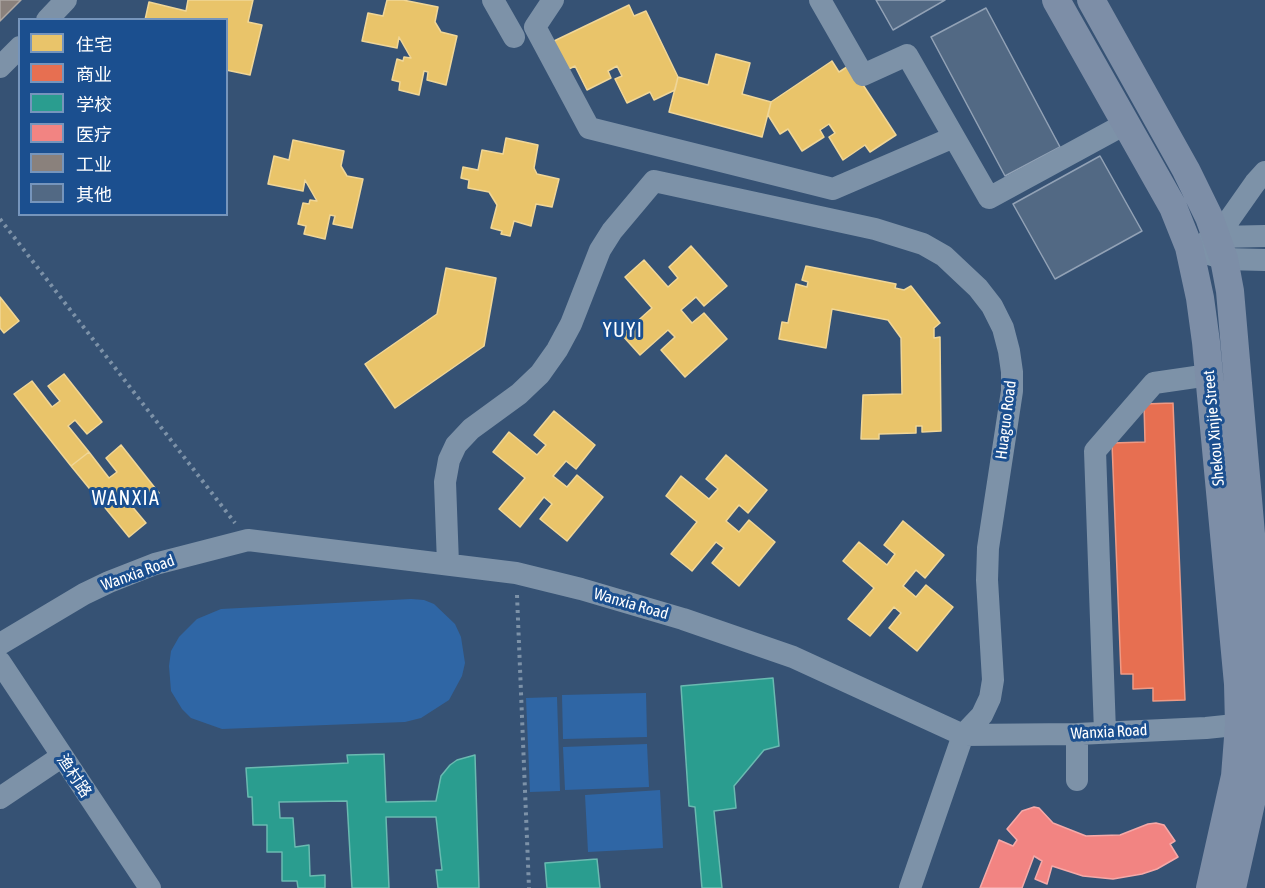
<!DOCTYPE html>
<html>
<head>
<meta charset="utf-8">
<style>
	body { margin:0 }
	#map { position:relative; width:1265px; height:888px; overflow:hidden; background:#365274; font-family:"Asap Condensed","Noto Sans SC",sans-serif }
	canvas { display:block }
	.legend { position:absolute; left:18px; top:18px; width:210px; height:198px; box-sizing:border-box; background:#1b4f8f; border:2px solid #7695bc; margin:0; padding:8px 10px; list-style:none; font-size:18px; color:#fff }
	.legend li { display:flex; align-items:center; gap:12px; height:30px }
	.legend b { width:30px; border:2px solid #7695bc }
</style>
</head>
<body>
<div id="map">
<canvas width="1265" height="888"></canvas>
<ul class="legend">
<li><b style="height:16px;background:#e9c46a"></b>住宅</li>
<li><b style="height:16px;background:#e76f51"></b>商业</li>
<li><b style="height:16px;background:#2a9d8f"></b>学校</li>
<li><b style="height:16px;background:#f28482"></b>医疗</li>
<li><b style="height:16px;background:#8a817c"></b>工业</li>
<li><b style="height:16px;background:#526984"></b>其他</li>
</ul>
</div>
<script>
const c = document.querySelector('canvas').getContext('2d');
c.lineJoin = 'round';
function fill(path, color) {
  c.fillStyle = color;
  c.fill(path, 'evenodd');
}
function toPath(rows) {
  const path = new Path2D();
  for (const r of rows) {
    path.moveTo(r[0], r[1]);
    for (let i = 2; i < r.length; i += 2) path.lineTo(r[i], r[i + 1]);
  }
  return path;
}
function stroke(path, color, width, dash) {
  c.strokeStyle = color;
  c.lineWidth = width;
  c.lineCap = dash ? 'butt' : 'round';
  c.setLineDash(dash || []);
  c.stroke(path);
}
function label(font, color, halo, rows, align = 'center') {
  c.font = font + ' "Asap Condensed","Noto Sans SC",sans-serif';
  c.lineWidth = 6;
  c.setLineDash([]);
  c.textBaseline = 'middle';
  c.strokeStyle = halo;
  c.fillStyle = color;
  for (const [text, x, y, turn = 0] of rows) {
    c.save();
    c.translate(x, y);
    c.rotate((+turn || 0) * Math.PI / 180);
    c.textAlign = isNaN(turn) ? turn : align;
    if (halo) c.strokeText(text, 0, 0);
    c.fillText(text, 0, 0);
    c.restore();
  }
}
fill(toPath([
	[411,599,424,600,434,604,455,624,461,637,465,663,462,676,449,700,421,718,405,722,222,729,191,718,182,709,171,691,169,666,171,651,179,637,197,619,221,609],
	[646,693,647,737,563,739,562,695],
	[557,697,560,791,530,792,526,698],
	[647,744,649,787,565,790,563,747],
	[660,790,663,848,588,852,585,795]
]), '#2f66a5');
const homes = toPath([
	[188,0,253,0,248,22,262,25,250,75,226,70,226,20,145,20,149,2,186,11,188,0],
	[387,0,403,0,438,7,435,22,441,32,457,36,446,85,427,80,428,72,424,71,419,95,399,90,400,82,392,80,397,59,403,61,404,57,411,58,399,37,397,48,362,41,368,13,383,16,387,0],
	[629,5,634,16,646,11,678,77,675,90,654,100,650,92,627,103,615,79,622,76,617,66,608,71,611,78,587,90,575,66,567,70,554,41,629,5],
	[716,54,750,63,742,94,771,102,762,137,669,112,678,77,708,85,716,54],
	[832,61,839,72,850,65,896,135,870,152,865,145,843,160,829,137,835,133,829,124,820,130,824,137,802,151,788,129,780,134,768,115,771,102,832,61],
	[506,138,538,145,534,168,537,174,559,179,552,207,536,204,531,226,514,221,510,236,501,234,502,231,491,228,497,205,489,192,468,188,469,180,461,178,463,167,478,170,482,150,503,154,506,138],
	[293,140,344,151,341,166,347,176,363,179,352,228,333,224,335,216,330,215,325,239,304,234,306,226,298,224,303,203,309,204,310,200,317,201,305,180,303,191,268,184,274,156,289,160,293,140],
	[691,246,727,286,704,306,696,297,681,310,692,323,704,313,727,339,685,377,661,350,675,337,668,330,640,355,622,335,652,308,625,277,644,260,668,287,678,278,669,267,691,246],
	[806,266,896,284,895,288,904,290,911,286,940,323,934,328,934,338,940,337,941,431,922,432,922,426,916,426,916,433,879,434,879,439,861,439,863,395,902,394,901,338,888,320,832,309,826,348,779,339,782,322,788,323,796,284,807,287,808,282,802,280,806,266],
	[446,268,496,278,484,346,395,408,365,364,437,314,446,268],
	[0,297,19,321,4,333,0,328,0,297],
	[64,374,102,422,87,434,75,420,68,426,89,452,71,466,14,394,32,381,52,407,60,401,48,386,64,374],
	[554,411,595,445,576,469,566,461,553,476,567,487,577,475,603,497,567,541,540,519,552,504,544,497,520,527,499,509,525,478,493,452,509,432,537,455,546,445,534,435,554,411],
	[121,445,159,493,144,506,132,492,125,498,146,523,129,537,71,466,89,452,109,478,117,472,106,458,121,445],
	[726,455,767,490,748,513,739,505,726,521,739,532,749,520,775,542,739,586,712,563,724,548,716,542,692,571,671,554,697,522,666,496,681,476,709,499,718,489,706,479,726,455],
	[903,521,944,555,925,578,916,570,903,586,916,597,926,585,953,607,917,651,889,628,901,613,894,607,870,636,848,619,874,588,843,561,859,542,887,565,895,554,884,545,903,521]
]);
fill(homes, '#e9c46a');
stroke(homes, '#f0d697', 1.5);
const shops = toPath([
	[1173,403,1185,700,1153,701,1153,688,1133,689,1133,674,1121,674,1112,443,1145,442,1144,404,1173,403]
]);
fill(shops, '#e76f51');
stroke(shops, '#ee9a85', 1.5);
const schools = toPath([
	[773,678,779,746,764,750,734,786,736,808,714,811,722,888,702,888,695,807,689,806,681,686,773,678],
	[384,754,386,802,436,801,441,776,450,765,457,760,475,755,479,888,438,888,436,870,442,870,436,817,386,817,389,888,352,888,347,801,279,802,280,818,293,818,295,847,309,845,310,876,325,875,325,888,298,888,297,881,282,881,282,852,267,852,267,825,253,825,252,797,248,797,246,768,348,763,347,755,384,754],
	[597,859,600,888,547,888,545,863,597,859]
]);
fill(schools, '#2a9d8f');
stroke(schools, '#6abab1', 1.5);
const health = toPath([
	[1034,807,1039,808,1053,823,1086,836,1120,835,1148,824,1156,823,1164,825,1175,841,1170,844,1178,857,1157,869,1142,874,1113,879,1083,876,1052,866,1047,884,1035,879,1042,861,1034,856,1022,888,980,888,999,840,1013,846,1017,840,1007,829,1022,811,1034,807]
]);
fill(health, '#f28482');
stroke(health, '#f6a9a8', 1.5);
const industry = toPath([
	[0,0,21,0,0,21,0,0]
]);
fill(industry, '#8a817c');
stroke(industry, '#ada7a3', 1.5);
const building = toPath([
	[876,0,945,0,893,30,876,0],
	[986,8,1060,147,1005,176,931,37,986,8],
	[1100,156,1142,231,1055,279,1013,204,1100,156]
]);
fill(building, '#526984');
stroke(building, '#92a2b6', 1.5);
stroke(toPath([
	[0,219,235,523],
	[517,595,529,888]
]), '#7d92a8', 4, [3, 4.5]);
stroke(toPath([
	[493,0,514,37],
	[553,0,535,27,589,128,833,189,954,137],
	[820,0,863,75,907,55,989,198,1125,124],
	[47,20,66,0],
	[0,67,20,47],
	[1217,237,1255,183,1265,172],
	[1207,241,1217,237,1265,236],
	[1189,247,1224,259,1265,260],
	[448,564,445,482,449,460,456,445,471,429,519,394,540,374,557,350,571,324,600,250,612,231,654,181,875,229,923,244,944,256,978,288,992,306,1003,328,1009,351,1012,372,1012,391,988,548,987,580,993,680,990,698,982,715,963,735,910,888],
	[0,644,84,594,109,582,155,564,248,540,516,573,581,589,683,619,793,657,963,735,1077,734,1206,728,1254,723],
	[0,662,150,888],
	[1105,732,1095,451,1154,383,1209,375],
	[1077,734,1077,780],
	[0,798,61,757]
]), '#7d92a8', 22);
stroke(toPath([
	[1056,0,1173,207,1189,247,1200,298,1206,342,1238,684,1239,725,1235,776,1210,888],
	[1091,0,1186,170,1209,217,1224,259,1230,291,1264,684,1260,763,1232,888]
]), '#7d8ea7', 28);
label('16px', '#fff', '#1b4f8f', [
	["Huaguo Road",1006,420,-83],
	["Shekou Xinjie Street",1214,428,-95],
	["Wanxia Road",138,573,-20],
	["Wanxia Road",631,604,16],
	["Wanxia Road",1109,732,-3],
	["渔村路",74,776,56]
]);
c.letterSpacing = '1.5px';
label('20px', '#fff', '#1b4f8f', [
	["YUYI",623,331],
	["WANXIA",126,499]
]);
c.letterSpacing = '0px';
</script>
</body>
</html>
